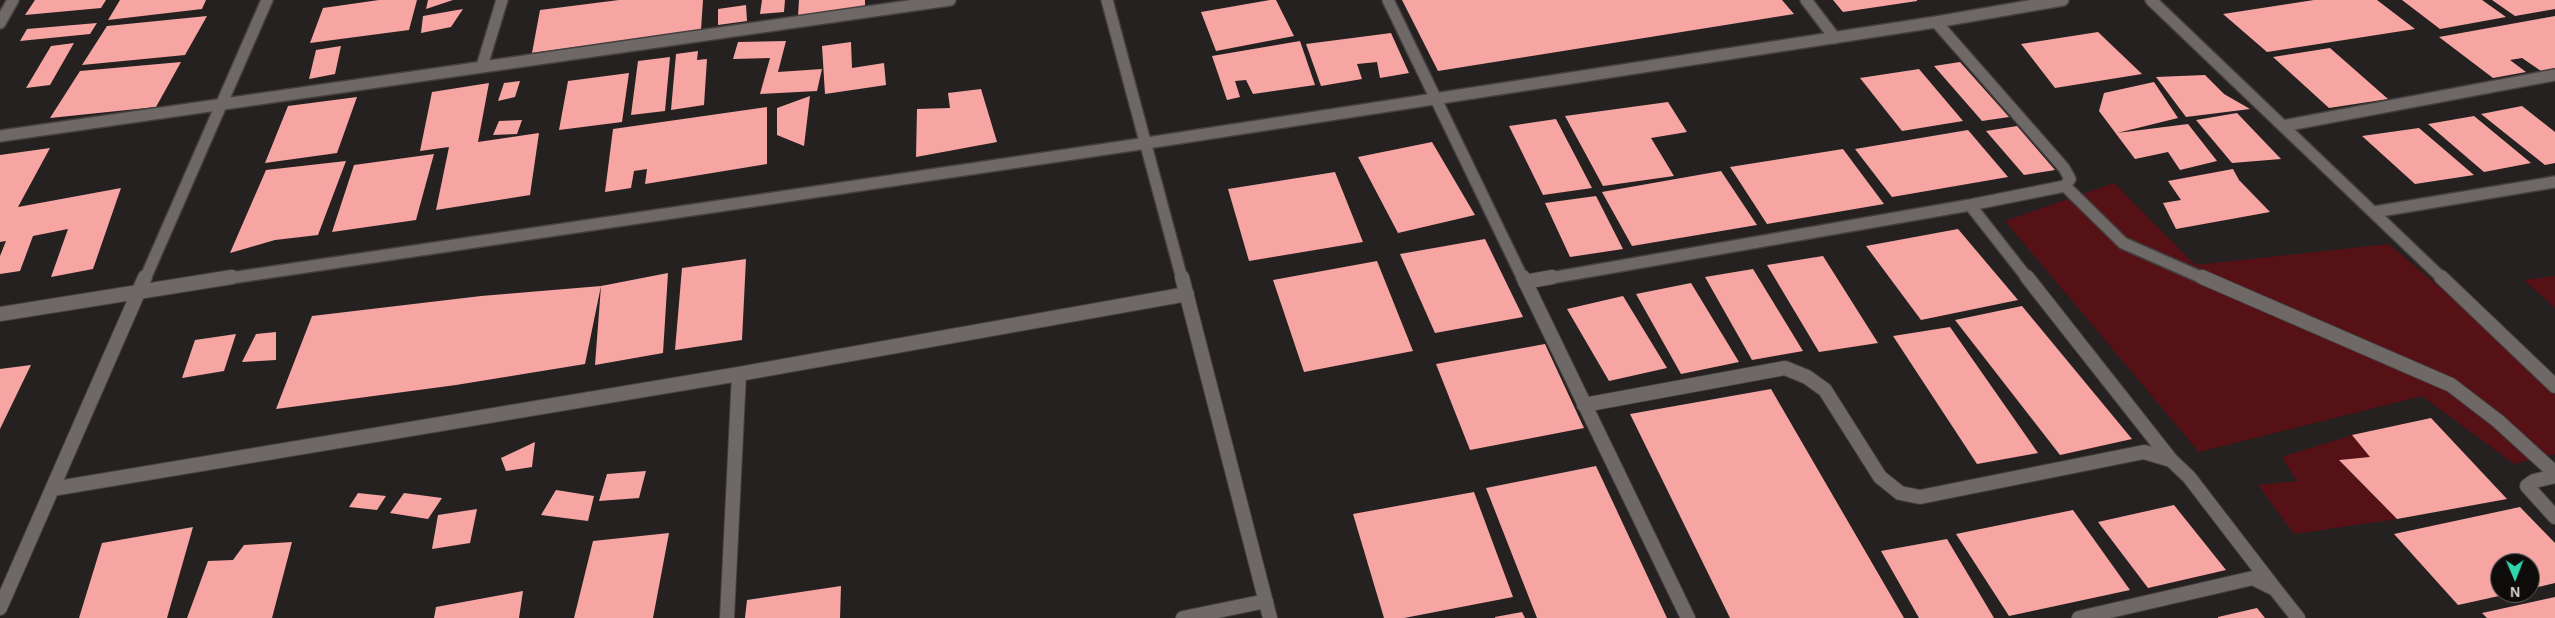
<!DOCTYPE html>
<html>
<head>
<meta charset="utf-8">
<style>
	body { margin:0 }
	#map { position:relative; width:2555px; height:618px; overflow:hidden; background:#262121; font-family:Helvetica,sans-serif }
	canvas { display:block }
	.north { position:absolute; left:2490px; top:553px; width:50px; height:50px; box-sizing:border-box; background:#0e0c0b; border:1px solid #5f5c5c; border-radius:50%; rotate:179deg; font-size:14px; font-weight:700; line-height:20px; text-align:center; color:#d9d5d5 }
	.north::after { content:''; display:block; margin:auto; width:18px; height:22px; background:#2cd5ab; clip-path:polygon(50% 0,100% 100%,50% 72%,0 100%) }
</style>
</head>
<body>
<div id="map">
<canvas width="2555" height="618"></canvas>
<div class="north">N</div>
</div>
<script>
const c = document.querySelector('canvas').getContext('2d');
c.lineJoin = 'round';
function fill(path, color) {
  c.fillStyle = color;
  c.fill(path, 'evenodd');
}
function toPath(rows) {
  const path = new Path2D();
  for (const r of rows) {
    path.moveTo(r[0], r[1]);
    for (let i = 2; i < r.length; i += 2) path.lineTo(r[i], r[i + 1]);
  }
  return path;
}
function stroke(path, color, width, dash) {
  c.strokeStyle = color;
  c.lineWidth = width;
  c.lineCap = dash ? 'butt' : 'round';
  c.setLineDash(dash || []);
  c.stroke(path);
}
fill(toPath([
	[2114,183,2195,265,2389,244,2538,370,2555,395,2555,454,2514,464,2422,396,2199,452,2005,221],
	[2555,276,2555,308,2524,280],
	[2352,435,2370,457,2339,461,2397,519,2294,534,2258,485,2297,481,2282,457]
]), '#551116');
fill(toPath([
	[35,0,106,0,101,8,25,15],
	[120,0,206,0,202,9,108,20],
	[379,0,417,0,409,30,310,43,323,8],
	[428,0,453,0,426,9],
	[619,0,703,0,701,30,532,53,540,10],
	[762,0,785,0,784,12,760,14],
	[799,0,865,0,865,9,798,16],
	[1270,0,1276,0,1294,36,1216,51,1201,12],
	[1402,0,1782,0,1794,14,1438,71],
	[1833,0,1917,0,1917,1,1843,12],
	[2314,0,2377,0,2415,29,2267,52,2223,14],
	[2402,0,2482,0,2506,17,2440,29],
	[2492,0,2555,0,2555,9,2515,16],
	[746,5,747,21,718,25,718,9],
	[463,9,451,27,421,33,423,16],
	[207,16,185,55,82,65,107,26],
	[2555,16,2555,69,2541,71,2522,58,2510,60,2526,72,2493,78,2439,37],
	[97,23,90,34,20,41,27,29],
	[2098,32,2142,74,2055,88,2021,44],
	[1391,33,1409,73,1380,78,1377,62,1357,64,1362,79,1321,86,1306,44],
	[786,41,778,72,822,69,817,91,760,94,770,58,733,59,738,42],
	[1300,41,1315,85,1253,94,1246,80,1235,81,1240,97,1227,100,1212,56],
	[851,42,852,68,884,63,886,85,825,94,822,46],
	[74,43,50,85,26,88,51,46],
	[341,46,335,74,309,79,316,50],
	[2330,48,2388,99,2329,108,2273,57],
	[698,51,697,60,707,59,704,105,671,110,676,54],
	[670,57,665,111,631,115,638,61],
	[181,62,156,107,50,118,80,71],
	[1960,62,2009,117,1982,121,1934,66],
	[1919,69,1963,121,1902,131,1860,78],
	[629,73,622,122,559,130,568,81],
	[2205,75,2224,94,2250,109,2186,117,2156,77],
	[520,81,515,97,498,101,504,83],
	[2154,82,2178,118,2117,133,2188,124,2217,161,2180,170,2168,152,2135,159,2099,111,2104,93],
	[489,83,478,142,539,133,530,195,436,210,449,147,420,151,432,92],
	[981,89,997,142,916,157,917,109,950,108,948,93],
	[810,96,804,146,777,135,777,108],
	[357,97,337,153,265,163,288,106],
	[1668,102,1687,132,1651,138,1674,176,1603,186,1565,116],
	[2522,106,2555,132,2555,163,2545,165,2481,114],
	[767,107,767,164,645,184,647,169,634,171,631,188,605,192,613,129],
	[2237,113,2281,159,2232,163,2196,120],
	[2474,116,2531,163,2484,172,2428,124],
	[1556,119,1592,188,1543,195,1509,126],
	[522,120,517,134,493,135,499,121],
	[2017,126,2055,170,2024,175,1986,131],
	[2419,128,2474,175,2415,184,2362,136],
	[1968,130,2008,177,1892,197,1855,149],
	[1432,142,1475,215,1398,233,1358,157],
	[50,148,18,207,121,188,93,269,51,277,68,229,33,236,20,271,0,274,0,256,6,241,0,242,0,155],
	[1843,149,1884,204,1767,224,1730,167],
	[434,154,416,220,332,232,354,165],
	[346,161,318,235,275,240,230,253,266,170],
	[2233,169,2239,180,2270,212,2176,229,2163,203,2181,200,2168,181],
	[1721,171,1757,225,1632,246,1602,192],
	[1335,172,1363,242,1249,261,1228,189],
	[1596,196,1623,249,1570,257,1545,203],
	[1958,229,2018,300,1921,320,1866,246],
	[1485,239,1523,317,1435,333,1400,254],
	[1823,256,1878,343,1819,352,1767,265],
	[746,259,742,340,675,350,682,268],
	[1377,261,1413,351,1304,372,1273,280],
	[1753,269,1803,351,1752,360,1705,277],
	[668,273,663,353,595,365,601,286],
	[1691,283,1739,362,1681,374,1636,294],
	[601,286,585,364,456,385,276,409,312,316,481,296],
	[1623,296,1667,368,1609,381,1567,309],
	[2022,306,2132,439,2060,455,1955,320],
	[1950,327,2038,453,1977,464,1893,336],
	[276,332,276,360,242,362,256,334],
	[236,334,224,371,182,378,195,340],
	[1545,344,1584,428,1470,450,1436,364],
	[31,365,0,429,0,369],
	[1771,389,1904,618,1730,618,1630,414],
	[2431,418,2507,499,2397,519,2339,460,2370,457,2352,435],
	[535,442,532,467,506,471,501,458],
	[1596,466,1667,618,1537,618,1486,488],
	[646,471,639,498,599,501,607,474],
	[556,490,594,496,588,521,541,515],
	[1474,492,1513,597,1404,618,1384,618,1353,514],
	[358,493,386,496,377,510,349,507],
	[404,493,442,498,428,519,390,513],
	[2174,505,2226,570,2148,588,2098,522],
	[2520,507,2555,543,2555,583,2530,589,2530,563,2500,563,2500,593,2508,594,2458,605,2394,534],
	[477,509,470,543,432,549,438,515],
	[2073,510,2130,590,2009,616,1956,534],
	[193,527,167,618,79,618,102,543],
	[669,533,653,618,574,618,593,541],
	[1947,539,1994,618,1919,618,1881,551],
	[292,542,272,618,187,618,208,561,233,560,244,545],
	[841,586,840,618,745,618,747,600],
	[523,591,519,618,434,618,436,607],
	[2555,597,2555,618,2487,618,2482,613],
	[2257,608,2265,618,2218,618,2218,617],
	[1522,612,1525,618,1495,618,1495,617]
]), '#f7a5a3');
const serviceFar1 = toPath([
	[2065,186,2123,243,2205,279]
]);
const service = toPath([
	[2202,277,2451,385,2498,421,2555,473]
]);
const minorFar1 = toPath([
	[1107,0,1182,279],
	[1388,0,1523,279],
	[1806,0,1835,38],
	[2151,0,2443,279],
	[0,23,13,0],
	[482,66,502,0],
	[2283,126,2555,75],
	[0,136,950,0],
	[1970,205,2028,279],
	[2374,212,2555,182],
	[145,279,267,0],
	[224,279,1147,143,1936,22,2063,0],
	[1545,279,1970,205,2065,186,2070,179,2064,168,1936,22]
]);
const minor = toPath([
	[1182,277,1270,618],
	[1523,277,1688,618],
	[2027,277,2171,460],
	[2441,277,2555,386],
	[1525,282,1552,277],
	[0,314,232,277],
	[1584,405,1785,368,1807,377,1825,390,1880,477,1900,493,1920,497,2144,452,2171,460,2189,477,2275,589],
	[2555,476,2534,481,2527,486,2555,517],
	[52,489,739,374,1187,294],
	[0,608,145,277],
	[727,618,739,374],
	[1183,618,1266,601],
	[2079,618,2253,578,2275,589,2298,618]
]);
stroke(serviceFar1, '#444040', 14);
stroke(service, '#444040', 16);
stroke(minorFar1, '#444040', 14);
stroke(minor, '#444040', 16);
stroke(serviceFar1, '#6e6867', 11);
stroke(service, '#6e6867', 14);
stroke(minorFar1, '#6e6867', 11);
stroke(minor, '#6e6867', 14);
</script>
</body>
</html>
